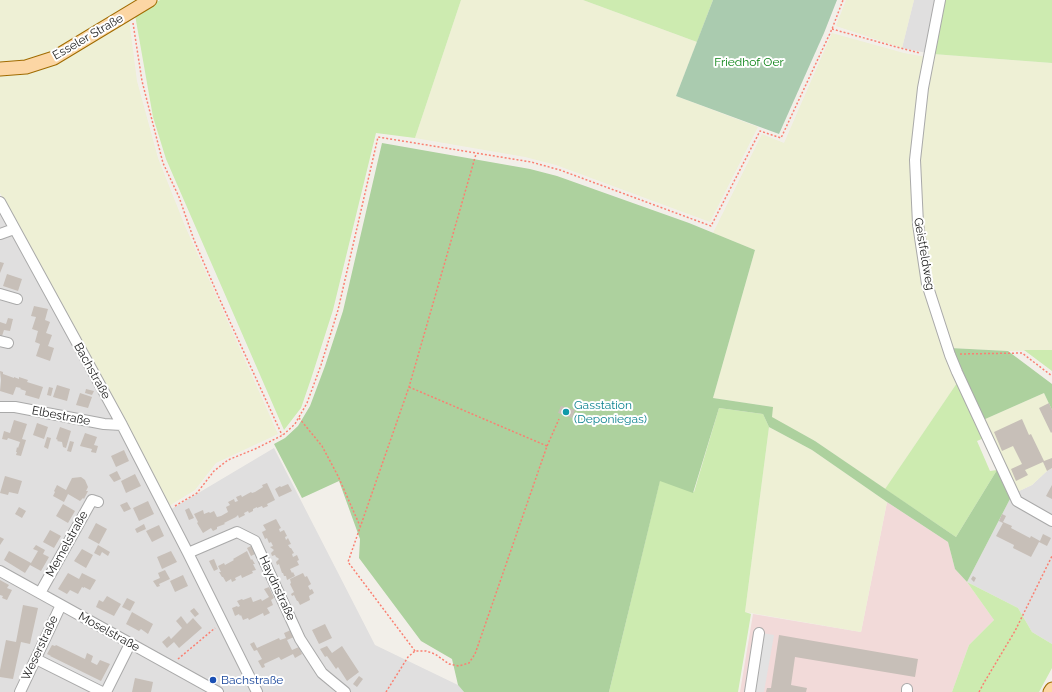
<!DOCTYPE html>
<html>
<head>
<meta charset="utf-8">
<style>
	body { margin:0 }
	canvas { display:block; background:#f2efe9 }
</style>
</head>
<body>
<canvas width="1052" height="692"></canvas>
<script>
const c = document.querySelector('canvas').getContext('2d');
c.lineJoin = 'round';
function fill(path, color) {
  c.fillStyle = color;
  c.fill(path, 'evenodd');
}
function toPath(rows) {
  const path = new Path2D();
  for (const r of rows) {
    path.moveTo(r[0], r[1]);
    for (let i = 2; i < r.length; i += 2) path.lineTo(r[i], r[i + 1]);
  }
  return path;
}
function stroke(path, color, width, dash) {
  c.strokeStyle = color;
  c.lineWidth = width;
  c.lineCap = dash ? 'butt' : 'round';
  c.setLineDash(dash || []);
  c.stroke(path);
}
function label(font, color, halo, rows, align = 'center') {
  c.font = font + ' Raleway,sans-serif';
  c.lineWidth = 4;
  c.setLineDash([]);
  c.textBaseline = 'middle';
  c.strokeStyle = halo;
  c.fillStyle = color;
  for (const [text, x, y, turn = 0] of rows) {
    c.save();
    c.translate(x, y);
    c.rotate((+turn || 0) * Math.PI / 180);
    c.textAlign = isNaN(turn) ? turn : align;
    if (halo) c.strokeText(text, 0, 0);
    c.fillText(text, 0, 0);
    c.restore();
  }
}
fill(toPath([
	[914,0,937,0,927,53,902,48],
	[0,210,163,514,274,448,375,645,458,685,464,692,0,692],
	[1052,468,1052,644,1032,632,1018,608,967,582,1011,497,1017,492,1032,485,1047,471]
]), '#e0dfdf');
fill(toPath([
	[887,502,948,542,955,569,967,582,994,620,969,645,952,692,740,692,753,614,861,632]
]), '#f2dad9');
fill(toPath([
	[0,0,139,0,51,55,24,64,0,65],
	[461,0,583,0,697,42,676,96,758,127,710,222,556,165,525,157,415,138],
	[846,0,914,0,902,48,836,26],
	[129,19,137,81,158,158,185,226,278,434,216,463,195,490,169,506,126,424,0,193,0,74,25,72],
	[832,33,904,53,926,57,914,228,957,383,885,489,815,441,771,417,772,407,713,398,755,250,713,233,762,134,784,143],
	[933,54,1052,63,1052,350,1008,351,950,348,932,283,922,220,919,160],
	[1044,393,1052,410,1052,468,1047,471,1032,485,1017,492,983,420],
	[769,427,812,450,887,502,861,632,745,612]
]), '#eef0d5');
fill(toPath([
	[160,0,461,0,415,138,376,133,333,310,311,379,301,408,284,430,166,159,153,117,135,15],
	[583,0,713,0,697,42],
	[943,0,1052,0,1052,63,933,54],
	[1024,350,1052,350,1052,371],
	[957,383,984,438,977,441,990,471,997,470,956,537,885,489],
	[719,408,763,414,769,427,745,612,751,614,738,692,609,692,660,480,694,492],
	[967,582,1018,608,1032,632,1052,644,1052,668,1039,692,952,692,969,645,994,620]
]), '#cdebb0');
fill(toPath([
	[382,143,530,169,557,176,689,223,755,250,713,398,773,407,772,417,815,441,956,537,997,470,1011,497,967,582,955,569,948,542,887,502,812,450,769,427,763,414,719,408,693,493,660,481,609,692,464,692,458,685,452,659,421,641,359,558,360,539,339,481,302,498,274,444,285,438,298,426,310,406,325,366,343,311],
	[950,348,1008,351,1052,384,1052,410,1044,393,983,420]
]), '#add19e');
fill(toPath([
	[713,0,837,0,824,33,779,134,676,96]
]), '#aacbaf');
fill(toPath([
	[762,633,774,635,764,692,753,692]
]), '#e2e2e2');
fill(toPath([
	[0,262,4,263,0,273],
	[7,274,22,279,18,291,3,286],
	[34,306,48,309,45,320,50,322,46,333,52,335,48,346,54,348,50,361,36,356,40,344,35,342,38,331,32,329,36,317,31,316],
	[8,318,13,319,10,331,4,330,2,336,0,336,0,322,6,324],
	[0,371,3,372,3,374,14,378,14,377,19,379,19,377,28,380,27,382,43,387,39,399,25,395,26,391,20,389,21,388,16,387,13,395,0,391,1,380],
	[57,385,70,389,67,401,53,397],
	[49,387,53,388,51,396,47,395],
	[86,389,94,391,92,395,85,393],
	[80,393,92,397,88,408,76,405],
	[1049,403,1052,410,1052,432,1051,433,1039,408],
	[561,406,575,410,572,418,558,413],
	[1022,419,1029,435,1031,434,1044,461,1052,458,1052,468,1047,471,1043,462,1025,470,1028,475,1016,481,1011,469,1022,464,1013,446,1002,451,994,432],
	[14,420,27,424,22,439,26,440,21,456,16,455,17,452,16,452,17,447,18,448,20,442,8,438,7,440,2,439,4,431,10,433],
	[37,423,48,427,44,439,33,435],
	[60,427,71,431,66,448,63,447,62,442,57,441,58,440,56,439],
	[85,433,97,437,94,445,98,446,96,453,91,452,92,449,80,446],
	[47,437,51,438,48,449,44,447],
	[70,441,74,442,71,452,67,451],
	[124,450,129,461,116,467,111,456],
	[117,471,121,479,114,482,109,475],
	[135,474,141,486,126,493,121,481],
	[5,476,22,481,18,494,9,492,8,495,0,493],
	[81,477,85,480,88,487,86,491,88,491,84,499,83,498,80,501,68,494,64,502,53,496,55,492,54,491,57,485,66,490,72,478],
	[267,483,275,500,267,504,268,506,263,508,262,506,257,508,257,507,253,509,253,511,249,513,248,511,244,513,245,515,239,518,238,515,236,517,224,523,225,524,217,527,217,529,213,531,211,528,203,533,197,523,198,522,194,514,203,510,204,514,209,512,210,513,214,511,217,517,221,516,228,512,226,507,230,505,228,502,234,499,235,502,238,501,236,497,241,495,242,497,251,492,252,493,255,492,263,487,262,485],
	[288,484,292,491,279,497,275,489,280,486,281,487],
	[1052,485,1052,499,1046,496],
	[148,501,154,514,139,521,133,508],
	[127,502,131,509,124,512,120,505],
	[63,504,75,511,68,523,56,516],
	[19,507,26,511,22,518,15,514],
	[189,508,194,518,189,520,185,510],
	[1002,514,1006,516,1003,522,1012,526,1011,528,1030,538,1031,536,1040,541,1043,534,1051,538,1047,546,1039,542,1031,557,1013,548,1014,545,996,536,1003,523,999,521],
	[276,519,281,528,279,529,280,532,284,530,287,536,285,537,286,540,288,538,291,544,288,545,290,548,291,548,294,553,292,554,293,557,297,555,299,560,297,561,299,565,290,569,292,573,293,572,295,576,287,580,286,576,284,576,283,573,282,573,279,564,277,565,276,562,279,559,278,558,276,557,275,555,272,556,271,553,274,550,270,547,273,546,271,542,269,543,267,538,265,539,262,532,266,530,263,525],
	[96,523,107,529,99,544,88,538],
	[144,524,146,529,137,533,135,529],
	[159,525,164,536,152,542,146,531],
	[50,530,61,536,54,548,43,542],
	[0,537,4,539,0,545],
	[36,545,45,550,43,554,49,557,41,571,30,565,25,573,4,560,9,551,31,563,38,551,33,549],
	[98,545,110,552,108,556,102,552,100,556,94,553],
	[251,546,255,554,251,556,247,548],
	[82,549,93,555,86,568,74,561],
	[171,551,177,562,162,569,157,557],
	[247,551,251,560,252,559,255,564,253,564,256,570,252,571,253,573,242,578,241,575,235,578,236,580,232,582,231,579,226,582,223,577,222,577,219,572,221,572,218,566,224,563,225,565,234,560,233,559],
	[214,559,218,569,214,571,209,561],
	[165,570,170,579,159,584,160,586,157,587,153,581,160,578,158,573],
	[68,573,79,579,82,573,96,580,90,590,84,587,84,588,82,587,78,594,70,590,67,594,58,589],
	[303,573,305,577,307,576,311,584,308,586,310,590,312,589,314,593,309,596,310,600,300,605,298,601,297,601,294,595,292,596,291,594,294,592,290,584,291,583,290,579],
	[183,575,188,586,175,592,170,581],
	[973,576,976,578,974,582,971,579],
	[0,580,9,585,7,588,12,590,7,600,2,598,3,596,0,595],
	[269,587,274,598,271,600,273,605,267,608,270,613,264,616,263,613,249,620,248,618,243,620,241,615,240,616,239,614,235,616,232,608,237,606,238,607,240,606,237,601,242,599,243,600,251,597,253,602,261,599,262,601,269,597,264,589],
	[107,596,121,604,114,616,96,607,99,600,103,602],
	[127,598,135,602,130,611,122,607],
	[23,605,38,608,30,644,21,642,13,679,0,677,0,670,6,640,16,642],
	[194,608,199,614,195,617,190,611],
	[132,612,153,624,148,634,141,629,139,631,126,624],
	[181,616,187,624,193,618,202,628,179,648,174,642,167,648,162,642,169,636,171,639,182,628,176,621],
	[325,624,332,638,319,644,312,630],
	[291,630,294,637,287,640,292,650,299,647,302,654,295,658,293,654,281,660,279,657,264,664,265,667,262,668,258,661,262,659,257,650,254,651,250,644,254,642,257,648,279,638,280,640,286,638,284,633],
	[779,635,918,659,915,677,795,657,791,685,807,688,806,692,766,692,767,688,771,688],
	[52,645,55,646,56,645,85,659,87,653,93,656,91,662,97,665,100,660,110,664,101,681,50,656,51,656,47,654],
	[327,646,332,653,342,646,359,672,347,681,338,667,336,669,327,656,325,657,320,649],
	[359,676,363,679,357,687,353,684],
	[135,678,153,682,151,692,132,692]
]), '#c7bfb8');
const minor = toPath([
	[940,0,923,88,915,160,918,224,927,284,950,355,957,372,1017,501,1052,521],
	[0,202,122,425,188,553,257,692],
	[0,234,14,229],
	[0,294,17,299],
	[0,341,8,343],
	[0,407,15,407,104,424,122,425],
	[188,553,237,532,255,541,300,639,322,673,345,692],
	[0,571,218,692],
	[40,593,92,500,98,502],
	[36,659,102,692],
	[20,692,61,605],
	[106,692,130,644],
	[750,692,759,633],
	[907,692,907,689]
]);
const major = toPath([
	[0,69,26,67,54,58,150,0],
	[1050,692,1052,689]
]);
stroke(minor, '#a9a9a9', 12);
stroke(major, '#a06b00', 15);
stroke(toPath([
	[133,23,142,81,163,163,179,197,194,240,220,300,282,435],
	[832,29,900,48,920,53],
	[960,354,1022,353,1052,376],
	[409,387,547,446],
	[299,418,322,446,338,476,360,526],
	[175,506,197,493,214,471,228,460,255,449,283,435,295,424,307,403,321,365,338,310,378,137,531,162,560,170,711,226,760,131,781,138,832,29,843,0],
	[415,651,348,562,409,387,476,154],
	[178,659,215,628],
	[386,692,408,657,415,651,426,651,435,654,449,664,459,666,469,663,475,654,547,446,559,419],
	[979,692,985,681,1015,631,1052,556]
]), '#fa8072', 1.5, [2, 2]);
stroke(minor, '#fff', 10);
stroke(major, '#fcd6a4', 13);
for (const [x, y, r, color] of [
	[566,412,4,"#0f9aa8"],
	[213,680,4,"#1a4fb4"]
]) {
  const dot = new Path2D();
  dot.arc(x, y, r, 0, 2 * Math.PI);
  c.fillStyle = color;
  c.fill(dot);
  stroke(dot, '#fff', 1.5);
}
label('12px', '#222', '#fff', [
	["Esseler Straße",88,37,-30],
	["Geistfeldweg",924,254,80],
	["Bachstraße",92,371,61],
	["Elbestraße",61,416,11],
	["Memelstraße",67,544,-61],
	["Haydnstraße",277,588,65],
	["Moselstraße",109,632,29],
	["Weserstraße",40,648,-65]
]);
label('12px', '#0c8416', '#fff', [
	["Friedhof Oer",749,62]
]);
label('12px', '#0d838f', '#fff', [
	["Gasstation",574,405],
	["(Deponiegas)",574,419]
], 'left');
label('12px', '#164399', '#fff', [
	["Bachstraße",221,680]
], 'left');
</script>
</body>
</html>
